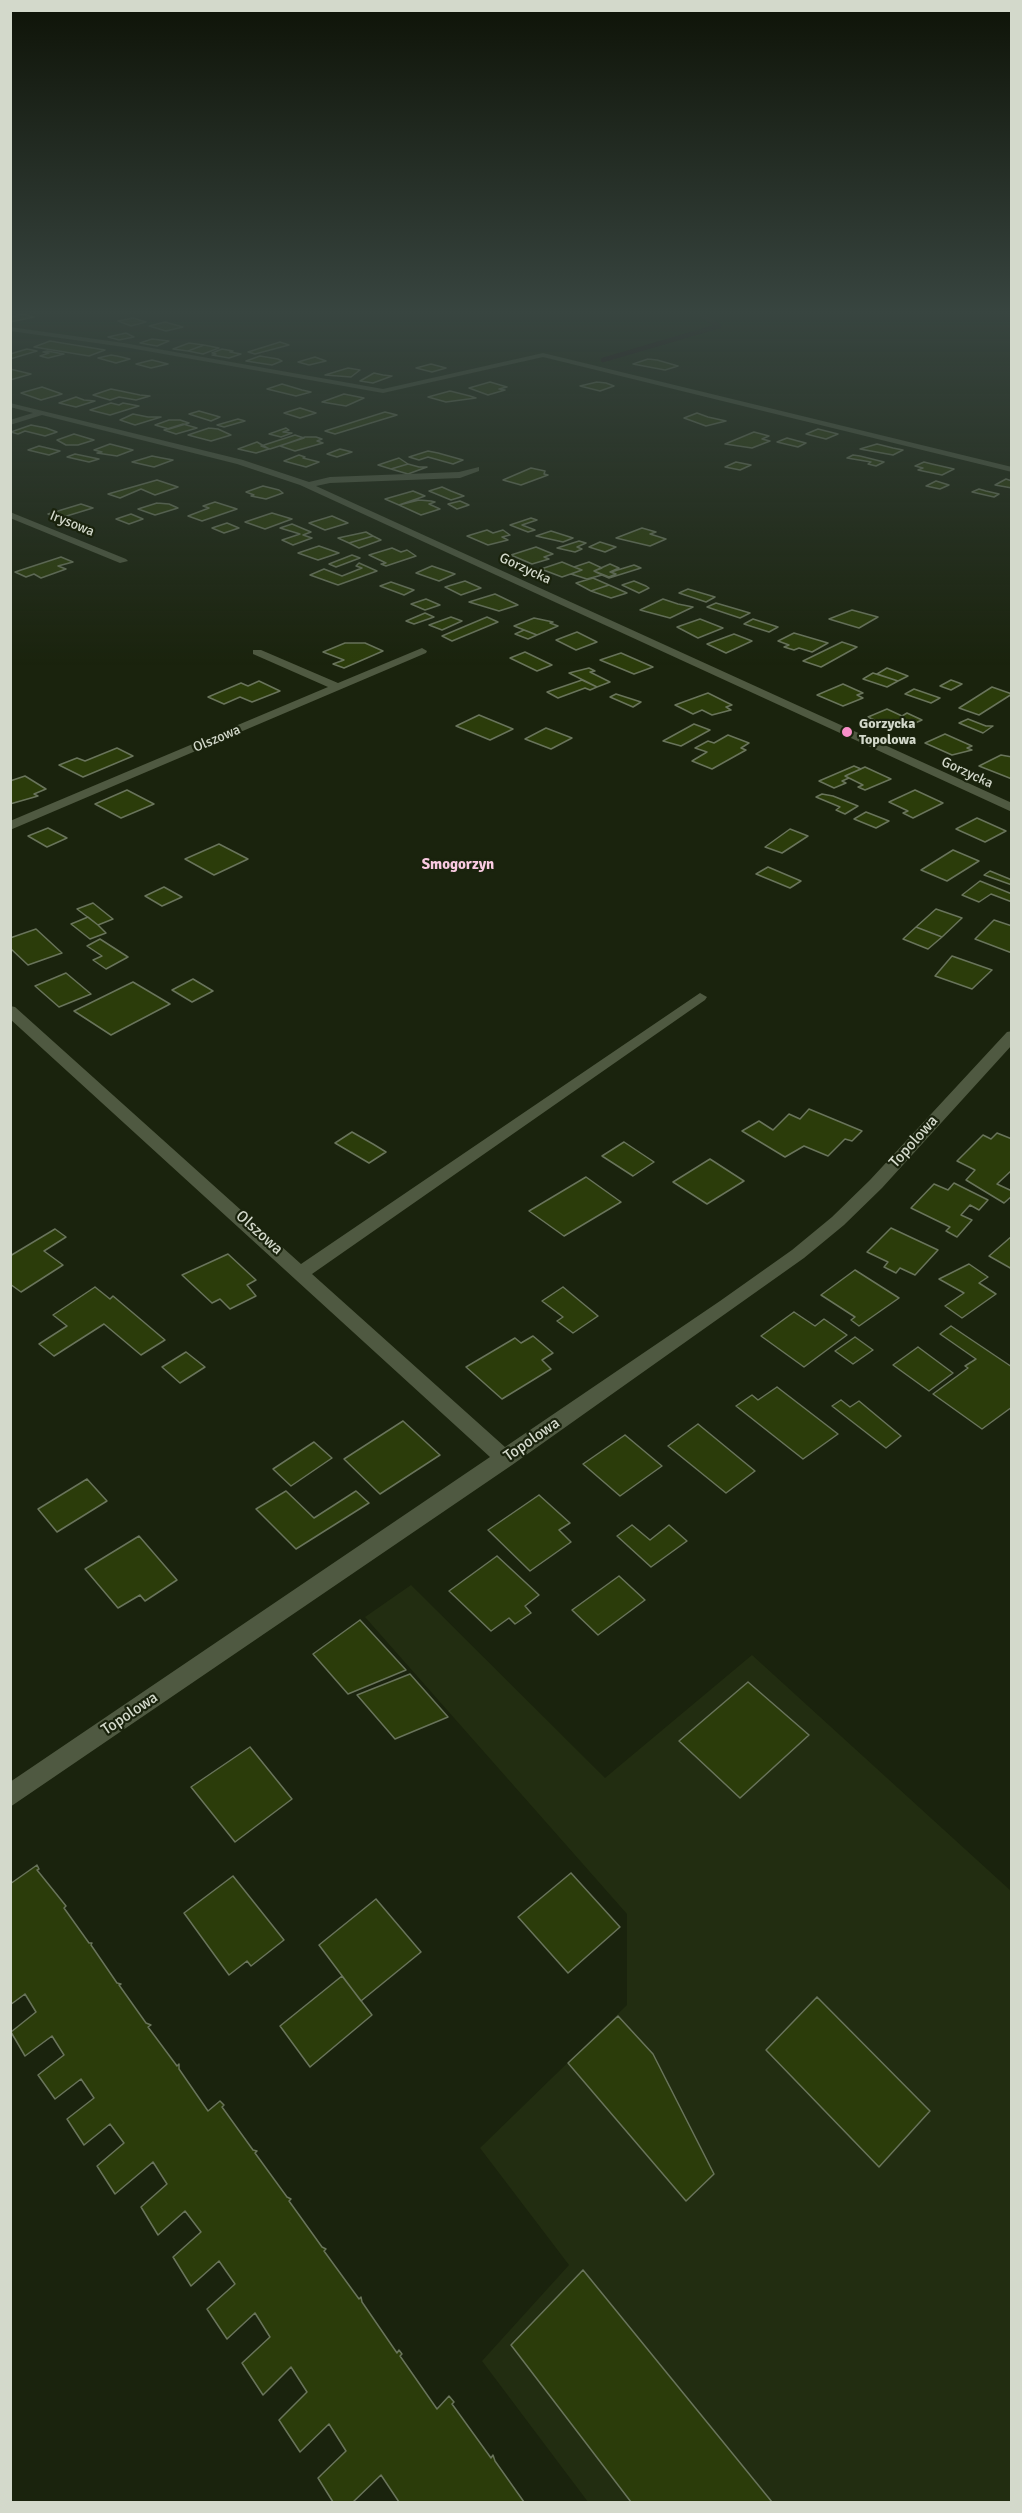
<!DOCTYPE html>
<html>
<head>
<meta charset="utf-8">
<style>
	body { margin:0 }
	#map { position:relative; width:1022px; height:2513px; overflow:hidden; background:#1a230d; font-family:Signika,sans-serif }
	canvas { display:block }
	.frame { position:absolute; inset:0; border:12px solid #d3d9cb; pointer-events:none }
</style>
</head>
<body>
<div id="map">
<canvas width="1022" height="2513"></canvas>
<div class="frame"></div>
</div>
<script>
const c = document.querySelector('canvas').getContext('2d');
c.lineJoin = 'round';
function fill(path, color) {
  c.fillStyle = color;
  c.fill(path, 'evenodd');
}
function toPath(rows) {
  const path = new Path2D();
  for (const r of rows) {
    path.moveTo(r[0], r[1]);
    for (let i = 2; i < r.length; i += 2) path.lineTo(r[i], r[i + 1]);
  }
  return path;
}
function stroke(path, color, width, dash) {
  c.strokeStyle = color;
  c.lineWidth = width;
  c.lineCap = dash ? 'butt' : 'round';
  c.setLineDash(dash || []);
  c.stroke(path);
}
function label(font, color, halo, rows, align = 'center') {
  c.font = font + ' Signika,sans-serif';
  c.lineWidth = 4.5;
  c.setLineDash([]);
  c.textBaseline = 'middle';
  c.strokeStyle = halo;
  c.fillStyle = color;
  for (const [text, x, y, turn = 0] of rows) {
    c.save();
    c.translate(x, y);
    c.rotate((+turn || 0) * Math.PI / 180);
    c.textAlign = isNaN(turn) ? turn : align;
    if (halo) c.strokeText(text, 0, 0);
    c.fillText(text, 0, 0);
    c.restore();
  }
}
fill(toPath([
	[411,1585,605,1778,752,1655,1011,1891,1011,2502,588,2502,482,2361,569,2265,480,2148,627,2005,627,1914,365,1617]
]), '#222d11');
stroke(toPath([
	[603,360,719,326,700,314]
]), '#1a000d', 4.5);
const building = toPath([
	[22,314,34,317,10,322,10,317,22,314],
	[133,318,146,322,131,326,118,321,133,318],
	[165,322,183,327,166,331,149,326,165,322],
	[126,333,134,337,119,340,108,337,126,333],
	[152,339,169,341,157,346,140,343,152,339],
	[50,341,105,350,89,356,34,347,50,341],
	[280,342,289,345,255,354,248,352,280,342],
	[189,343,204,345,188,351,173,349,189,343],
	[204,345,219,348,203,354,188,351,204,345],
	[27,349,37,351,10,359,10,354,27,349],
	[222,349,233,351,230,352,241,354,229,358,212,355,216,354,212,353,222,349],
	[47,351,64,354,48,358,40,356,49,353,43,352,47,351],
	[111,355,117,356,130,359,116,363,98,358,111,355],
	[260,356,278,359,282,361,272,365,246,361,260,356],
	[315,357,326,361,309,365,298,362,315,357],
	[648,359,657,360,678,366,665,370,633,364,648,359],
	[152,360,168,364,151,368,136,364,152,360],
	[431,364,446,368,432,372,416,368,431,364],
	[348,368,360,370,351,377,325,375,348,368],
	[10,369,31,374,10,380,10,369],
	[374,373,383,375,392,376,373,383,360,381,374,373],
	[490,382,507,387,499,389,505,390,488,395,469,388,490,382],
	[597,382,606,383,614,386,600,391,580,386,597,382],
	[282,384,302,390,311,392,296,396,267,389,282,384],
	[42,387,62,394,41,400,21,393,42,387],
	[111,389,140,395,150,396,136,400,119,397,110,400,93,395,111,389],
	[450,391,470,396,476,398,446,402,428,397,450,391],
	[344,394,364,398,346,406,322,402,344,394],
	[76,397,84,400,95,401,76,407,59,403,76,397],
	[111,403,119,405,123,403,139,406,110,415,90,410,111,403],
	[300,408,316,413,300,418,284,413,300,408],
	[199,411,220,417,211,421,189,414,199,411],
	[385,412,397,415,335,434,325,431,385,412],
	[697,413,708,417,726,421,706,426,684,418,697,413],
	[133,414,148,417,161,417,135,425,120,420,133,414],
	[238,419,245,421,224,427,217,425,238,419],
	[169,420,180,420,189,423,169,429,155,425,169,420],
	[183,424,197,428,176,434,164,430,183,424],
	[31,425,46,428,57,432,45,436,25,431,18,434,11,432,31,425],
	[209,428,218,429,231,435,211,441,188,435,209,428],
	[286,428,289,430,283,432,292,433,281,437,269,434,286,428],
	[818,429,838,434,826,439,806,434,818,429],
	[754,432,769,436,762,439,770,441,752,448,725,444,754,432],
	[74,434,94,440,78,445,66,445,57,440,74,434],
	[295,435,304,438,270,449,261,446,295,435],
	[305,437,316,437,322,439,317,441,323,443,295,451,280,446,305,437],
	[787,438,798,441,806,443,798,447,777,442,787,438],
	[257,442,269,449,256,453,238,449,257,442],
	[110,444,133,450,117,456,97,453,102,452,94,450,110,444],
	[877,444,893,448,903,450,893,455,860,449,877,444],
	[39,446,60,451,49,455,28,450,39,446],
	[340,449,352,452,337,457,327,454,340,449],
	[428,451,438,453,463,460,453,464,428,457,419,460,409,457,428,451],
	[75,454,99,459,89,462,67,457,75,454],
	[299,455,305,457,303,458,319,462,306,467,284,461,299,455],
	[853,455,860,456,884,462,876,466,868,464,871,462,847,458,853,455],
	[152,456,162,458,173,460,154,467,132,462,152,456],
	[399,458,408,464,391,469,378,465,399,458],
	[736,462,751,465,740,470,725,467,736,462],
	[924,462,932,464,954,469,942,475,918,470,923,468,915,466,924,462],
	[408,464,419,467,427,467,408,474,391,469,408,464],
	[531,468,545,471,544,474,548,475,521,485,503,480,531,468],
	[1006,479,1012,481,1012,488,995,485,1006,479],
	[157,480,178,487,155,495,141,489,120,498,108,494,157,480],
	[936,481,949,485,940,489,926,486,936,481],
	[263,486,279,490,283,493,266,499,251,496,254,495,246,492,263,486],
	[442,487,451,491,464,496,451,500,429,491,442,487],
	[979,489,986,491,999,494,994,497,972,492,979,489],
	[413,491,425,496,399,505,385,499,413,491],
	[419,500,431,501,435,502,429,504,440,509,421,515,399,505,419,500],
	[460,501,469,505,457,509,448,504,460,501],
	[215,502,237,509,202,521,188,516,209,508,203,506,215,502],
	[157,503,169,504,178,508,155,515,138,509,157,503],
	[81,504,93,508,60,518,48,514,81,504],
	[272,513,292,519,265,529,245,522,272,513],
	[131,514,143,519,129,524,116,519,131,514],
	[332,516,348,523,325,530,309,523,332,516],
	[531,518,537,520,522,525,535,530,528,532,510,525,531,518],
	[227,523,239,528,224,533,212,528,227,523],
	[292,524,311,532,303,535,312,538,293,545,282,540,300,534,280,528,292,524],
	[642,528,656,532,650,534,666,539,650,546,616,538,642,528],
	[487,530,493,533,503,530,510,535,502,537,508,540,488,545,467,536,487,530],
	[551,531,573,538,563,542,536,536,551,531],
	[366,532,373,536,349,543,338,538,366,532],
	[373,536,381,540,359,548,349,543,373,536],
	[579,541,586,543,577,547,582,549,575,552,557,548,579,541],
	[600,542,616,547,605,552,589,547,600,542],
	[319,546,339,553,318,560,298,553,319,546],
	[536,547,553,554,544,557,549,559,532,564,511,555,536,547],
	[392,548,401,552,407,550,416,556,386,566,381,564,386,563,369,555,392,548],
	[352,555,360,558,336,567,329,564,352,555],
	[61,557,73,562,58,566,66,569,41,578,34,574,26,577,15,572,61,557],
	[562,562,574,567,582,570,562,577,541,569,562,562],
	[589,562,602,568,594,571,602,575,587,579,571,574,582,570,574,567,589,562],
	[359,563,377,571,338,585,310,575,324,569,342,576,362,568,356,566,359,563],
	[610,564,619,568,610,572,616,574,609,577,594,571,610,564],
	[634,565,641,568,609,578,602,575,609,577,616,574,611,572,634,565],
	[432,566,455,574,439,581,416,573,432,566],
	[593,578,609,585,591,591,576,583,593,578],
	[465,581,481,588,461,595,445,587,465,581],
	[634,581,646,586,649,588,639,593,622,585,634,581],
	[391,582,414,590,404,595,380,586,391,582],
	[609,585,627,593,611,598,591,591,609,585],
	[688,589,715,597,706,602,679,593,688,589],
	[495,594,518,605,499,611,469,602,495,594],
	[426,599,440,605,425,610,411,604,426,599],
	[663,599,678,604,693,607,670,618,640,610,663,599],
	[716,603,750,613,740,618,707,607,716,603],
	[852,610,878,617,859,628,829,619,852,610],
	[425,613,434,617,414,624,406,621,425,613],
	[451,617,462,621,442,630,429,625,451,617],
	[487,617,498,622,452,641,442,636,487,617],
	[534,618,553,622,550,623,558,626,537,635,514,626,534,618],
	[700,619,723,628,698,638,677,627,700,619],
	[753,619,778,627,769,632,744,624,753,619],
	[524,630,537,635,528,639,515,634,524,630],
	[577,632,597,642,576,650,556,640,577,632],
	[794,633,828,643,812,652,799,648,794,650,784,647,789,645,778,641,794,633],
	[734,634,752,641,726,653,707,644,734,634],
	[842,642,857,647,821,667,803,661,842,642],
	[345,643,365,643,383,651,344,668,333,664,344,660,323,652,345,643],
	[525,652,552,665,537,671,510,658,525,652],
	[621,653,653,667,634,674,600,660,621,653],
	[589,668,595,671,590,672,610,682,597,687,569,673,589,668],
	[887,668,908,676,898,681,877,674,887,668],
	[873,673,898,681,887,687,863,679,873,673],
	[582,680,597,687,590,690,585,688,558,698,547,692,582,680],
	[951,680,962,684,951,690,940,686,951,680],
	[259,681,280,691,252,702,240,697,224,704,208,697,241,683,248,686,259,681],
	[843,684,863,693,857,695,863,698,843,706,817,695,843,684],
	[992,687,1012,694,979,715,959,708,992,687],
	[914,689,940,698,931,703,905,694,914,689],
	[708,693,732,705,726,707,731,710,712,715,702,710,693,714,675,705,708,693],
	[616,694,641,702,633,707,610,697,616,694],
	[887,709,902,716,907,713,922,720,913,724,906,721,891,728,868,717,887,709],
	[479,715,513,729,490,740,456,726,479,715],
	[968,719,986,726,993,726,983,733,959,723,968,719],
	[694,724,710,730,681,746,663,741,694,724],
	[546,728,572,738,551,749,525,739,546,728],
	[945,734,972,746,967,748,972,750,952,755,925,743,945,734],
	[728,735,749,743,741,748,746,750,712,769,692,761,707,752,695,748,708,741,714,743,728,735],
	[117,748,133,756,83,777,59,765,77,758,85,761,117,748],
	[1001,755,1012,757,1012,779,979,766,1001,755],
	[854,766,861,769,845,776,849,778,842,781,846,783,834,788,819,781,854,766],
	[865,767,891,779,865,790,858,787,863,785,845,776,865,767],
	[25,776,46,789,34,794,38,796,10,804,10,781,25,776],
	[127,790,154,804,121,818,95,804,127,790],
	[915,790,943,803,913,818,903,813,908,811,889,802,915,790],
	[822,794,833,796,858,806,845,814,836,810,840,807,816,797,822,794],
	[866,812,889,821,876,828,854,819,866,812],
	[977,818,1006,831,985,842,956,829,977,818],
	[48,828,67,838,47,847,28,836,48,828],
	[790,829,808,836,782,853,765,847,790,829],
	[219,844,248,859,214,875,185,859,219,844],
	[953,850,979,861,947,881,921,870,953,850],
	[768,867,801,881,790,888,756,874,768,867],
	[990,871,1012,880,1012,885,984,875,990,871],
	[980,881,1012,894,1012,902,991,894,979,902,962,895,980,881],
	[164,887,182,897,162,906,145,896,164,887],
	[93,903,113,919,98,925,77,909,93,903],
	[936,909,962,918,942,937,916,927,936,909],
	[88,917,98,925,106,933,90,939,71,924,88,917],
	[994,920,1012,926,1012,953,975,939,994,920],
	[916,927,942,937,928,949,903,939,916,927],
	[36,929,62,953,28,965,10,948,10,938,36,929],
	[100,939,128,957,106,969,93,960,102,956,87,946,100,939],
	[952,956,992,970,972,989,935,976,952,956],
	[66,973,91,994,59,1007,35,986,66,973],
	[193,979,213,991,192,1002,172,990,193,979],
	[133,982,170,1004,111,1035,74,1011,133,982],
	[809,1109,862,1131,852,1141,845,1139,828,1156,804,1146,785,1157,742,1131,759,1121,773,1130,789,1114,800,1119,809,1109],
	[352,1132,373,1144,386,1152,369,1163,335,1143,352,1132],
	[997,1133,1012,1139,1012,1170,997,1184,1012,1191,1012,1196,1004,1203,966,1180,975,1170,957,1161,983,1135,991,1139,997,1133],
	[624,1142,654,1162,633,1176,602,1156,624,1142],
	[710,1159,744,1181,707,1204,673,1182,710,1159],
	[586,1177,621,1202,564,1236,529,1211,586,1177],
	[954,1183,988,1200,979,1210,970,1205,961,1215,972,1220,957,1237,946,1231,950,1227,911,1208,934,1184,948,1190,954,1183],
	[891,1228,938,1250,915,1275,900,1268,896,1273,884,1267,888,1262,867,1252,891,1228],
	[55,1229,66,1237,44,1251,63,1265,21,1292,10,1284,10,1256,55,1229],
	[1012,1236,1012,1269,989,1256,1012,1236],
	[228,1254,256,1280,247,1285,256,1296,230,1309,220,1299,212,1303,182,1275,228,1254],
	[969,1264,988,1277,979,1283,996,1294,962,1318,945,1306,964,1293,939,1279,969,1264],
	[855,1270,899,1298,859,1326,851,1320,855,1317,821,1295,855,1270],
	[95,1287,110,1299,113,1296,165,1340,141,1355,104,1324,54,1356,39,1344,67,1326,53,1315,95,1287],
	[563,1287,598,1316,573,1333,557,1321,563,1317,542,1301,563,1287],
	[794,1312,815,1326,824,1319,847,1335,804,1367,761,1336,794,1312],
	[951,1326,1012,1367,1012,1407,982,1429,933,1394,968,1368,965,1366,976,1359,940,1334,951,1326],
	[533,1336,553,1353,542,1360,551,1369,502,1399,466,1367,515,1338,521,1343,533,1336],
	[855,1337,873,1350,853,1364,835,1351,855,1337],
	[918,1347,953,1373,929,1391,893,1365,918,1347],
	[186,1352,205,1367,180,1383,162,1367,186,1352],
	[777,1387,838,1434,803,1459,736,1406,752,1395,758,1400,777,1387],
	[841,1400,850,1407,859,1401,901,1436,886,1448,832,1406,841,1400],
	[403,1421,440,1455,380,1494,344,1459,403,1421],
	[698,1424,755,1471,726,1493,668,1446,698,1424],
	[625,1435,662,1466,620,1496,583,1464,625,1435],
	[314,1442,332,1458,291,1486,273,1469,314,1442],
	[87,1479,107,1501,57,1532,38,1509,87,1479],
	[286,1491,314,1518,356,1491,369,1503,296,1549,256,1509,286,1491],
	[539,1495,570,1523,559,1530,571,1542,530,1571,488,1530,539,1495],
	[632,1525,650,1540,669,1525,687,1541,651,1567,617,1536,632,1525],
	[139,1536,177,1580,145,1601,140,1595,118,1608,85,1569,139,1536],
	[497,1556,539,1595,525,1606,531,1613,515,1624,509,1618,491,1631,449,1591,497,1556],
	[619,1576,645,1600,598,1635,572,1610,619,1576],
	[360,1620,406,1670,348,1694,313,1654,360,1620],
	[410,1674,448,1717,395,1739,357,1695,410,1674],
	[748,1682,809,1735,740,1798,679,1741,748,1682],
	[250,1747,292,1799,235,1842,191,1787,250,1747],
	[37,1865,39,1869,37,1870,66,1906,64,1908,89,1943,92,1943,91,1945,117,1983,121,1984,119,1985,146,2023,151,2025,148,2027,177,2066,179,2064,179,2069,208,2111,220,2101,224,2105,222,2107,253,2150,257,2151,255,2153,287,2197,291,2199,289,2201,322,2247,326,2249,324,2251,359,2299,361,2297,362,2302,397,2353,399,2350,402,2354,400,2356,437,2409,449,2396,454,2402,452,2404,491,2458,493,2455,495,2461,524,2502,399,2502,381,2475,353,2502,333,2502,318,2478,346,2451,329,2424,300,2452,279,2420,307,2392,291,2367,263,2395,242,2363,270,2337,255,2313,227,2339,207,2309,235,2284,219,2261,191,2286,173,2257,201,2232,185,2211,158,2235,141,2207,167,2184,153,2162,115,2194,97,2166,124,2143,110,2124,84,2145,67,2119,94,2098,81,2079,55,2099,38,2075,64,2055,52,2036,25,2056,11,2032,36,2012,25,1994,10,2005,10,1884,37,1865],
	[571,1873,620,1927,568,1973,518,1917,571,1873],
	[233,1876,284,1940,251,1966,247,1961,229,1975,184,1913,233,1876],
	[376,1899,421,1952,361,2001,319,1945,376,1899],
	[342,1976,372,2015,310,2067,280,2026,342,1976],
	[817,1997,930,2111,879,2167,766,2050,817,1997],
	[618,2016,653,2054,714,2174,686,2201,568,2063,618,2016],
	[583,2270,772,2502,631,2502,511,2345,583,2270]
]);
fill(building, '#2b3c0a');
stroke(building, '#69745b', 1.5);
fill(toPath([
	[10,327,124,343,383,389,543,353,1012,467,1012,472,543,357,383,393,124,347,10,331,10,327],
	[10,403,243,460,309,482,330,477,459,472,479,467,479,471,460,478,330,483,316,486,1012,803,1012,812,300,485,237,464,42,415,10,425,10,420,33,413,10,407,10,403],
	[10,512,126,559,128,561,120,563,10,518,10,512],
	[422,648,427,651,426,653,10,830,10,821,328,687,253,654,253,650,261,650,338,683,422,648],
	[700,993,707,997,705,1000,312,1274,505,1447,720,1301,792,1250,832,1217,870,1180,1007,1032,1012,1031,1012,1045,882,1188,844,1225,804,1258,512,1465,10,1807,10,1782,490,1457,10,1019,10,1006,15,1007,301,1264,700,993]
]), '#4f5941');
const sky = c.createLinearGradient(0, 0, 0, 666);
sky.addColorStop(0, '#0e1307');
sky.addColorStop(0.47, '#384540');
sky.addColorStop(1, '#38454000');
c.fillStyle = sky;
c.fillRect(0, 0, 1022, 666);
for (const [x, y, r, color] of [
	[847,732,6,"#f98fc9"]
]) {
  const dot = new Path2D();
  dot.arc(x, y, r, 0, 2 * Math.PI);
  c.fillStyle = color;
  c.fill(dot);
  stroke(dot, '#1a230d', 2);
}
label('14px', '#d3d9cb', '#1a230d', [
	["Irysowa",72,524,22],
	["Gorzycka",525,569,25],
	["Olszowa",217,739,-23],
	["Gorzycka",967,773,25]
]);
label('bold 14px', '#d3d9cb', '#1a230d', [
	["Gorzycka",859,724],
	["Topolowa",859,740]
], 'left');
label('bold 15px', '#f9cae1', '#1a230d', [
	["Smogorzyn",458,865]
]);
label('16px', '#d3d9cb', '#1a230d', [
	["Topolowa",914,1142,-48],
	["Olszowa",259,1233,42],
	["Topolowa",532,1440,-35],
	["Topolowa",130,1714,-34]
]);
</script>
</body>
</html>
